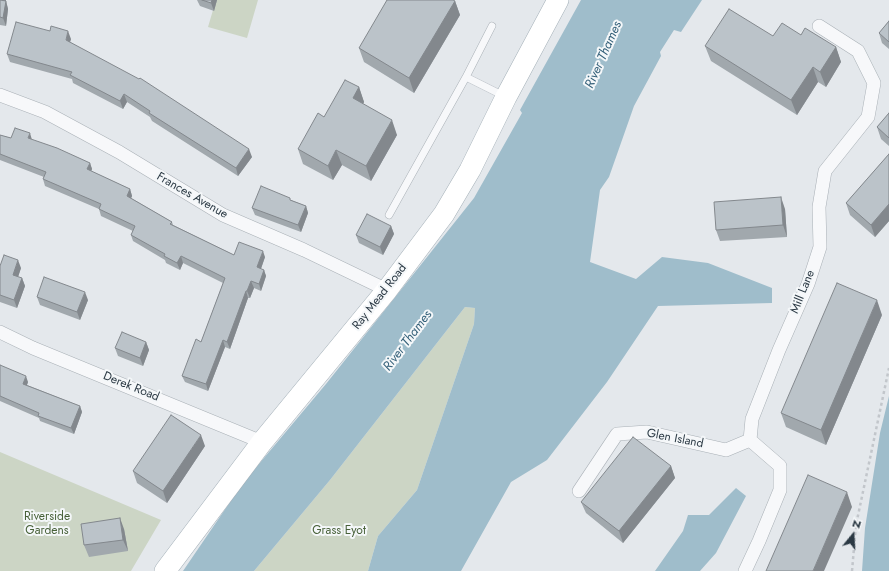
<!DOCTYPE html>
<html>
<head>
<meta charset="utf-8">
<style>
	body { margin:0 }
	#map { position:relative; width:889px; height:571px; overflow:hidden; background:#e4e8ec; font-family:Jost,sans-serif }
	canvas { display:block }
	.north { position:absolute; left:833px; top:515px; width:40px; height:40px; -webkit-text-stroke:3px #f4f7f9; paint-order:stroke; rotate:18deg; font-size:11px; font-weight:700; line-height:16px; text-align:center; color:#2b3944 }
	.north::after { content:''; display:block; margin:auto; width:14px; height:18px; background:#2b3944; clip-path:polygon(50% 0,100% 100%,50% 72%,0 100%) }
</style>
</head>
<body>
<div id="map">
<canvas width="889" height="571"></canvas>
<div class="north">N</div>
</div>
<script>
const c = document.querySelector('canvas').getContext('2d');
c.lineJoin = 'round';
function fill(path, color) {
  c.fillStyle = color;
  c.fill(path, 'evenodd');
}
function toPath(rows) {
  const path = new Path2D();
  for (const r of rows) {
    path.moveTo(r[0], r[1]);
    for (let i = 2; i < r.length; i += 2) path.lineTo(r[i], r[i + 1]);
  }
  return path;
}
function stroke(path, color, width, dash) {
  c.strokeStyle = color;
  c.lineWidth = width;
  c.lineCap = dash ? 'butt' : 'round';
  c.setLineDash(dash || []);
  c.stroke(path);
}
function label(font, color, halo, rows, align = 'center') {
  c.font = font + ' Jost,sans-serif';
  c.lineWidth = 4;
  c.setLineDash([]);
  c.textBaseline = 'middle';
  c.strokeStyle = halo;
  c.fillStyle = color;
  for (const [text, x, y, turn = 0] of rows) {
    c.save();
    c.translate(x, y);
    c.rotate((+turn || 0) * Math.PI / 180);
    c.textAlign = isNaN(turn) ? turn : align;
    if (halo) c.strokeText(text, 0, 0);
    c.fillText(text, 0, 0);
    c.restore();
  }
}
fill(toPath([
	[216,0,258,0,247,38,208,27],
	[465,307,475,308,474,324,417,490,378,536,368,571,254,571,330,480],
	[0,452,161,520,131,571,0,571]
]), '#ccd5c5');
fill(toPath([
	[581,0,702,0,681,32,674,30,660,52,661,56,634,106,609,177,600,190,590,262,636,279,662,257,708,263,772,288,772,303,658,306,607,382,547,460,511,482,461,571,368,571,378,536,417,490,474,324,475,308,465,307,330,480,254,571,183,571,243,483,326,384,474,198,522,113,520,110],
	[889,396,889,571,862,571,865,528,880,433],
	[736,488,746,496,716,553,700,571,655,571,683,531,688,515,709,515]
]), '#9fbdcb');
const lane = toPath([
	[466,77,492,26],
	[389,215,466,77,504,96]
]);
const street = toPath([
	[0,95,45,112,119,152,223,215,304,250,387,290],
	[0,332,33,348,262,442],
	[579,491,617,434,647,432,726,450,750,440],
	[745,571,759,541,780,490,780,466,750,440,752,419,779,350,808,284,820,247,819,207,825,171,868,117,874,83,858,51,819,26]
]);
const primary = toPath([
	[165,571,262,442,387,290,444,214,470,170,506,97,558,0]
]);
stroke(lane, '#a9b0b6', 8);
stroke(street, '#a9b0b6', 14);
stroke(primary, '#a3afb7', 22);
stroke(toPath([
	[852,571,856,525,889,368]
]), '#c2c6cb', 2.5, [3, 3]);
stroke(lane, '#f7f8fa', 7);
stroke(street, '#f7f8fa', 13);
stroke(primary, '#fff', 21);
fill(toPath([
	[0,0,6,0,6,1,8,9,6,26,0,25],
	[197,0,217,0,214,11,200,6],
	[455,1,460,15,414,93,364,62,359,48],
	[889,21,889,49,882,43,879,33],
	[801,35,836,47,841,62,826,87,818,82,797,115,711,61,705,46,773,36],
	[71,39,70,42,252,157,238,176,152,121,150,117,127,102,123,109,73,83,72,79,10,62,7,54],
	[359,87,364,102,363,104,397,135,371,181,342,165,333,180,303,164,298,149,324,117],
	[889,113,889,146,881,139,877,127],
	[0,135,11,138,32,140,90,163,92,169,91,171,130,189,132,196,131,198,172,222,173,225,234,255,265,257,261,269,264,270,266,276,261,291,254,288,250,298,248,298,230,349,225,347,208,391,185,382,182,376,201,342,223,283,183,263,180,270,166,263,165,260,133,241,131,235,133,231,101,216,99,209,45,186,43,179,44,177,0,160],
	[889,154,889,221,875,237,850,215,846,203],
	[291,200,306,206,308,213,301,232,255,215,252,208],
	[785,209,787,237,720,241,716,230],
	[391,226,394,234,383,255,359,243,356,235],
	[0,266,21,268,18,277,22,278,25,286,17,308,0,302],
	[37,297,88,300,80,320,40,305],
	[882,315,826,445,786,427,781,413],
	[146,342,149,350,143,366,118,356,115,348],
	[0,365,28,382,27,385,80,406,82,412,74,434,40,421,39,418,0,401],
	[205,446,167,503,137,483,133,471],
	[671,466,675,478,623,543,586,513,581,502],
	[124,529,128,551,89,557,84,545]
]), '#a1a8ad');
fill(toPath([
	[2,0,6,0,6,1,8,9,6,26,3,18],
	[212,0,217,0,214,11,211,3],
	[455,1,460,15,414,93,409,78],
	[68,31,71,39,68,48,66,40],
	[836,47,841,62,826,87,820,72],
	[813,67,818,82,797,115,791,100],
	[359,87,364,102,358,113,353,98],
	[124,94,127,102,123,109,120,101],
	[392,120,397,135,371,181,366,166],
	[30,133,32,140,28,138],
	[249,149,252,157,238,176,236,168],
	[336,150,342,165,333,180,328,166],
	[90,163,92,169,89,176,87,169],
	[130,189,132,196,129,203,127,196],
	[781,197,785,209,787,237,783,225],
	[889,204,889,221,875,237,871,225],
	[306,206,308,213,301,232,298,225],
	[391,226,394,234,383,255,380,247],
	[263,251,265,257,259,274,257,267],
	[181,256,183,263,180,270,177,263],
	[18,260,21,268,16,283,13,275],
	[264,270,266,276,261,291,259,284],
	[22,278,25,286,17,308,14,300],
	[251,281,254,288,250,298,247,291],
	[246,291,248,298,230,349,227,342],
	[85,292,88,300,80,320,77,312],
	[877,300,882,315,826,445,821,430],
	[223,340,225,347,208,391,206,384],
	[146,342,149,350,143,366,140,358],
	[26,376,28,382,25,390,23,384],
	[80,406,82,412,74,434,71,428],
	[201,435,205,446,167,503,163,491],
	[671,466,675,478,623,543,619,531],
	[847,492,852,507,824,571,813,571],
	[120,518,124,529,128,551,123,540]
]), '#83888d');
const building = toPath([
	[0,0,6,1,3,18,0,17,0,0],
	[202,0,212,0,211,3,202,0],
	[387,0,453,0,455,1,409,78,359,48,387,0],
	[729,9,773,36,782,23,801,35,805,28,836,47,820,72,813,67,791,100,705,46,729,9],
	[889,21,889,42,879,33,889,21],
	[16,22,50,31,51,26,68,31,66,40,139,79,140,78,249,149,236,168,149,113,150,111,124,94,120,101,70,75,72,72,7,54,16,22],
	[345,80,359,87,353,98,392,120,366,166,336,150,328,166,298,149,318,113,324,117,345,80],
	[889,113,889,138,877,127,889,113],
	[15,128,30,133,28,138,57,148,90,163,87,169,130,189,127,196,172,222,170,224,234,255,239,242,263,251,257,267,264,270,259,284,251,281,247,291,246,291,227,342,223,340,206,384,182,376,196,339,201,342,225,278,181,256,177,263,164,256,165,254,131,235,135,226,99,209,101,204,43,179,46,172,0,154,0,135,11,138,15,128],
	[889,154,889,204,871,225,846,203,889,154],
	[261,186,290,198,290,200,306,206,298,225,252,208,261,186],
	[781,197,783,225,716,230,714,202,781,197],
	[367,214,391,226,380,247,356,235,367,214],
	[4,255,18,260,13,275,22,278,14,300,0,295,0,266,4,255],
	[44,277,85,292,77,312,37,297,44,277],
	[837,283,877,300,821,430,781,413,837,283],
	[122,332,146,342,140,358,115,348,122,332],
	[0,365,26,376,23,384,80,406,71,428,38,416,39,413,0,396,0,365],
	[171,415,201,435,163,491,133,471,171,415],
	[633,437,671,466,619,531,581,502,633,437],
	[808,475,847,492,813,571,766,571,808,475],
	[120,518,123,540,84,545,81,524,120,518]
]);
fill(building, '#bbc3c9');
stroke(building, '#83888d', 1);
label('12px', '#2b3944', '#f4f7f9', [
	["Frances Avenue",192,196,30],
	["Mill Lane",803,292,-68],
	["Ray Mead Road",380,297,-52],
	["Derek Road",131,387,22],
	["Glen Island",675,439,11]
]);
label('12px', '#476038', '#f4f7f9', [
	["Riverside",47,517],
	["Gardens",47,531],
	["Grass Eyot",339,531]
]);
label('italic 13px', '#346079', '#f4f7f9', [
	["River Thames",604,55,-66],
	["River Thames",408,341,-53]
]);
</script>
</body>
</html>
